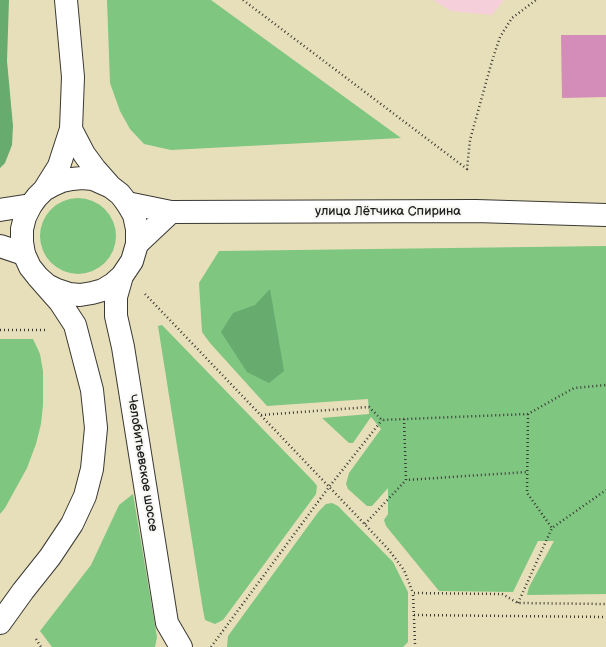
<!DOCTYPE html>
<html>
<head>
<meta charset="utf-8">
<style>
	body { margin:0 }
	canvas { display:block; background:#e7dfb9 }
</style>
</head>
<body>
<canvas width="606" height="647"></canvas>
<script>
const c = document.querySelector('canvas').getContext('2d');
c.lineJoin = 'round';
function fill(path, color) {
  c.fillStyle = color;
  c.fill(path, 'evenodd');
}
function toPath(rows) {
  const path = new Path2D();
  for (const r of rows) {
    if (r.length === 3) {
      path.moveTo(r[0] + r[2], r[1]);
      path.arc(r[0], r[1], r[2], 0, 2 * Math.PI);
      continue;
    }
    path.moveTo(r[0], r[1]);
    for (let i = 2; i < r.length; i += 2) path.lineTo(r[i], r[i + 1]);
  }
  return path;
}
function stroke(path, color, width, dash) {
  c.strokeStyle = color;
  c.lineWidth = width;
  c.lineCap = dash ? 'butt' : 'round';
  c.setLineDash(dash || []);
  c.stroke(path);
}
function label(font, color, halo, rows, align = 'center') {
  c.font = font + ' "Balsamiq Sans",sans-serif';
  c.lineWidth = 4;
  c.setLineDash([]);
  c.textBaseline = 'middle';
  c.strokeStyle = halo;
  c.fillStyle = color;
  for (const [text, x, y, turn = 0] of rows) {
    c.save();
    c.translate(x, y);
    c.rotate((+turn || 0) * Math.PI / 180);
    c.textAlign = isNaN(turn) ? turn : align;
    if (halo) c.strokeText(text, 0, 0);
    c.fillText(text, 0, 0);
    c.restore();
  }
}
fill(toPath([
	[433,0,504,0,492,15,451,11]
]), '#f5cfd9');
fill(toPath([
	[107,0,211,0,401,138,171,150,144,144,130,129,120,111,110,83],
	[78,236,38],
	[606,246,606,594,527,595,529,587,554,541,538,541,513,592,439,591,386,526,384,520,388,514,388,488,372,506,367,506,348,489,346,484,349,473,381,429,371,417,353,443,349,443,322,418,369,414,368,399,267,406,210,343,202,332,199,283,219,251],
	[162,325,314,482,317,486,316,494,223,620,215,624,205,620,203,610,158,326],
	[0,339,33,339,40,354,43,371,43,405,41,424,36,444,27,468,5,508,0,514],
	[133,494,157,637,155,647,52,647,40,631,91,565,119,505],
	[332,503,338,506,393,562,408,592,408,642,403,647,227,647,228,636,319,511,326,504]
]), '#7fc681');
fill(toPath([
	[0,0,9,0,7,61,13,126,12,145,5,163,0,168],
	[270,289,284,371,269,383,247,372,221,332,233,313,255,305]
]), '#67ab6f');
fill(toPath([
	[561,35,606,35,606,97,562,98]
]), '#d48cb9');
const minor = toPath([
	[127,203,171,212,476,211,606,215],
	[0,210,31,205],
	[137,244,171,212],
	[0,246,24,254]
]);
const tertiary = toPath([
	[71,129,84,154,95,169,110,186],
	[44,190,59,166,71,129,73,77,66,0],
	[122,276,116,297,116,316,123,347,167,623,181,647],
	[0,623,23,591,50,557,72,524,85,496,92,469,96,428,92,390,75,325,60,302,38,277,30,267,24,254,22,242,22,229,25,217,31,205,37,197,44,190,53,185,62,181,72,179,82,178,93,179,111,187,120,194,127,203,134,215,137,229,137,244,132,261,122,276,113,284,103,290,92,293,80,295,69,294,57,290,47,285,38,277]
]);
stroke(minor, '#3a3934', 24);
stroke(tertiary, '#3a3934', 24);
stroke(toPath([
	[243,0,467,169,470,140,492,61,500,37,512,18,536,0],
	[145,294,356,515,389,550,404,570,413,593],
	[0,330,45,330],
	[528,414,527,493,552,528],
	[261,415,369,407,382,420,528,414,574,388,606,385],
	[404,419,406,480,527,472],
	[365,524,406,480],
	[518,603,552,528,606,490],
	[414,615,606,617],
	[36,639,41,647],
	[415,644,413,593,502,594,518,603,606,604],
	[211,647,329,487,382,420]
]), '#3a3934', 2.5, [1, 3]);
stroke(minor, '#fff', 22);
stroke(tertiary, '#fff', 22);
label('13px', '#1c1c1c', '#f6f6f2', [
	["улица Лётчика Спирина",388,212],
	["Челобитьевское шоссе",142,463,81]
]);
</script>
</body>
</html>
